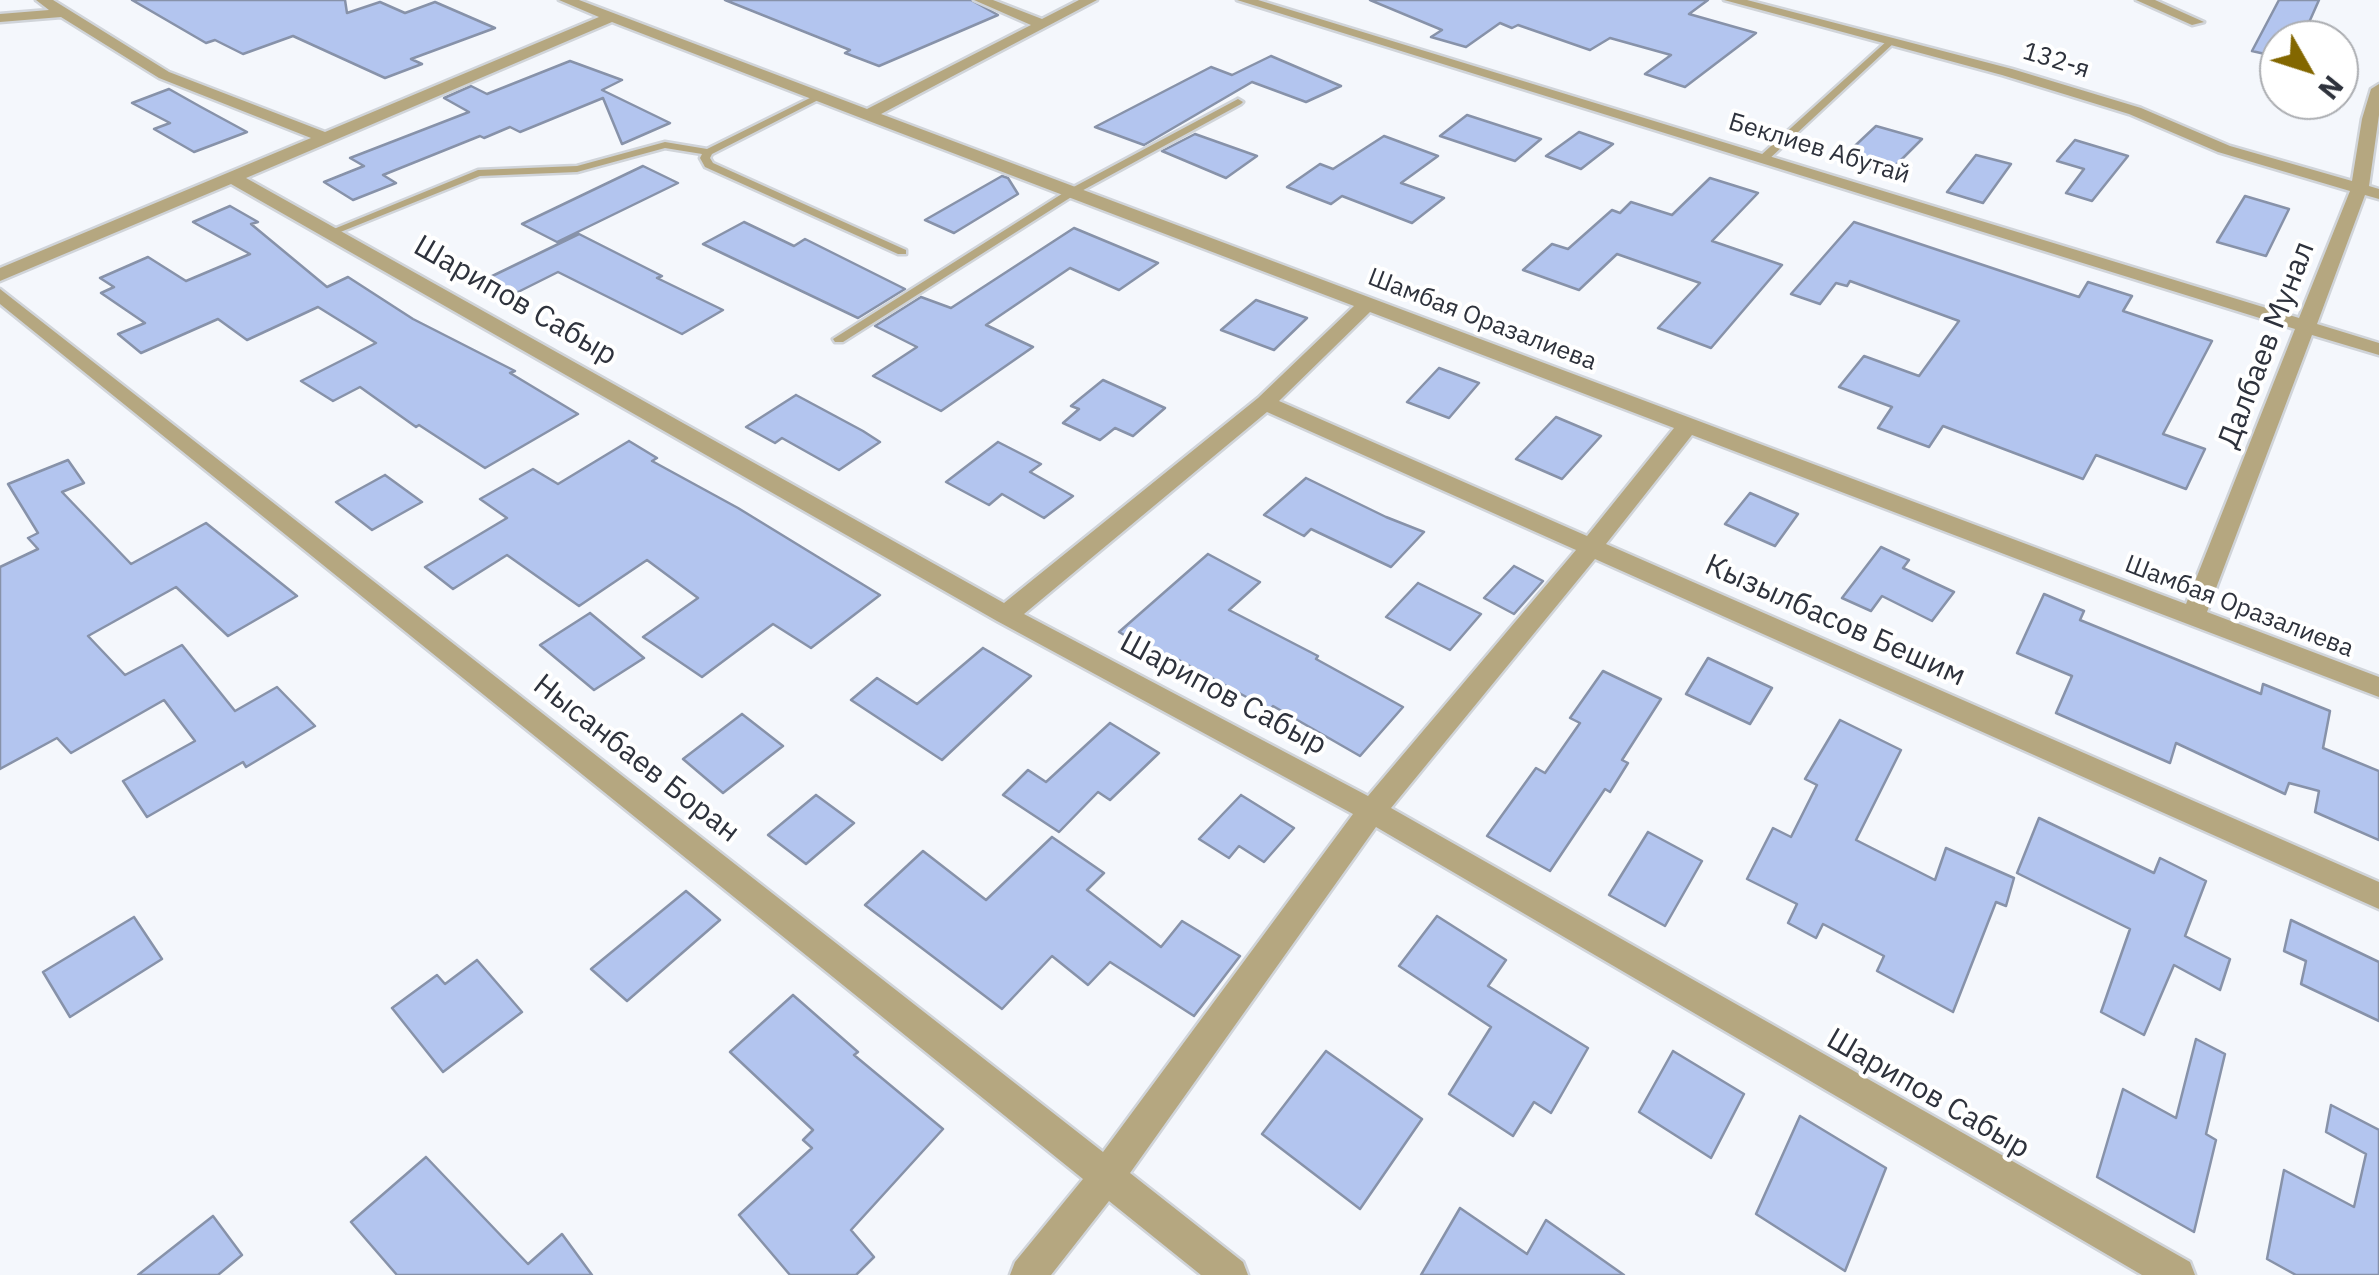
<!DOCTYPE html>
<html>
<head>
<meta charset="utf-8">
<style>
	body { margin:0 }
	#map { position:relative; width:2379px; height:1275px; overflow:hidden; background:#f4f7fc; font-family:"IBM Plex Sans",sans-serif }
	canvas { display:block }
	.north { position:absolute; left:2259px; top:20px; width:100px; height:100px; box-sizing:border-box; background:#fff; border:2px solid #abadb1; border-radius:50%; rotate:129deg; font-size:28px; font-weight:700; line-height:40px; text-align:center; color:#2e323c }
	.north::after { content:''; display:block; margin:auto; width:35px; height:45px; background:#836700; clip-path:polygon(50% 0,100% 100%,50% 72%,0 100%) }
</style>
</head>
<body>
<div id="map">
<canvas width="2379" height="1275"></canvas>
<div class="north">N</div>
</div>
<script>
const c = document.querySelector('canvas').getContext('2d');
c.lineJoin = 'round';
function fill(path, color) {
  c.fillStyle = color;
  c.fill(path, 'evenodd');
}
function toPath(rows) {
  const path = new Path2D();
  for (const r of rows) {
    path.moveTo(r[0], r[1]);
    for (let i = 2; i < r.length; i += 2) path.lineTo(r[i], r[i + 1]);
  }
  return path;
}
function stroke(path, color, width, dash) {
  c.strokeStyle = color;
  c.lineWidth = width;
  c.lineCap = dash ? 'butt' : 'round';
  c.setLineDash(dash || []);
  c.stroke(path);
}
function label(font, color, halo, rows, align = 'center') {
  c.font = font + ' "IBM Plex Sans",sans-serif';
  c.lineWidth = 8;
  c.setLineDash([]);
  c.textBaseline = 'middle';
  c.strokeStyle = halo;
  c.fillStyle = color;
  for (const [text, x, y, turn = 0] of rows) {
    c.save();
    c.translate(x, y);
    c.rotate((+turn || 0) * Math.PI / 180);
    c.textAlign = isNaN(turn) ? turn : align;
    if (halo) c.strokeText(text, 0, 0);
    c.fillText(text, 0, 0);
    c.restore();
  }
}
const building = toPath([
	[132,0,345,0,347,13,380,2,405,13,435,2,495,28,411,59,422,64,385,78,293,36,243,54,215,40,206,43,132,0],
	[725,0,971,0,998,15,879,66,845,53,850,50,725,0],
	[1370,0,1708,0,1689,14,1756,33,1685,87,1645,74,1671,55,1610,38,1590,50,1518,25,1512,28,1500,23,1466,47,1431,37,1442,30,1370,0],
	[2279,0,2319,0,2303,36,2290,33,2287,40,2279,40,2278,57,2252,51,2279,0],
	[1271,56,1341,86,1306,102,1252,82,1144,145,1095,127,1211,67,1232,75,1271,56],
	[570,61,622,80,602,90,670,123,622,144,603,98,520,132,510,127,484,138,480,136,383,175,396,183,353,200,324,182,364,166,350,158,469,112,444,98,471,86,487,94,570,61],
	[169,89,201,107,247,132,194,152,154,129,170,123,132,103,169,89],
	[1467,115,1541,139,1515,161,1440,136,1467,115],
	[1876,126,1922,139,1887,174,1841,159,1876,126],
	[1579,132,1613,144,1581,169,1546,156,1579,132],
	[1195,134,1257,156,1226,178,1162,151,1195,134],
	[1384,136,1438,156,1401,183,1444,198,1412,223,1342,196,1331,204,1287,187,1320,164,1333,169,1384,136],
	[2075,140,2128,156,2092,201,2066,193,2084,169,2057,161,2075,140],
	[1976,155,2011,164,1983,203,1947,192,1976,155],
	[643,166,678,183,557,242,522,224,643,166],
	[1002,176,1008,178,1018,194,954,233,925,220,1002,176],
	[1710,178,1758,193,1712,241,1782,265,1711,348,1658,328,1700,283,1617,254,1579,290,1523,270,1552,244,1568,249,1612,210,1620,213,1631,202,1672,215,1710,178],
	[2245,196,2289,209,2266,256,2217,242,2245,196],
	[230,206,258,222,251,224,327,287,348,277,413,319,515,371,510,373,578,414,485,468,419,425,416,427,360,387,333,401,301,381,376,343,318,307,247,340,218,319,141,353,118,334,145,323,101,293,114,287,100,278,148,257,186,281,250,254,193,222,230,206],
	[744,222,794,246,805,239,905,289,858,318,703,244,744,222],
	[1854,222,2079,297,2088,282,2132,296,2123,311,2212,341,2163,434,2205,449,2186,489,2096,455,2083,479,1943,426,1929,447,1878,428,1892,407,1839,387,1864,356,1919,376,1959,321,1850,281,1847,286,1836,283,1820,304,1791,294,1854,222],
	[1074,228,1158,263,1119,290,1070,268,986,325,1033,347,941,411,873,376,917,347,875,326,921,297,951,308,1074,228],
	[579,234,662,276,657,278,723,310,682,334,558,272,510,296,484,280,579,234],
	[1256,300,1307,318,1274,350,1221,330,1256,300],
	[1439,368,1479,383,1449,418,1407,402,1439,368],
	[1103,380,1165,408,1133,436,1115,428,1100,440,1063,423,1079,409,1071,406,1103,380],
	[796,395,863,431,880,442,839,470,782,438,775,443,746,427,796,395],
	[1556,417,1601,436,1562,479,1516,459,1556,417],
	[629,441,657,458,652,461,738,508,880,595,811,648,773,624,702,677,643,637,698,598,647,560,579,606,507,555,453,589,425,567,507,518,480,499,533,469,558,484,629,441],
	[998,442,1041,464,1030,472,1073,496,1044,518,1002,494,989,505,946,482,998,442],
	[68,460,84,483,62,492,131,564,206,523,297,596,228,636,176,587,88,636,125,675,182,645,235,711,277,687,315,726,246,767,243,762,147,817,123,781,195,741,164,700,71,753,57,738,0,769,0,567,38,549,28,538,38,533,8,484,68,460],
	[385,475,422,502,372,530,336,502,385,475],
	[1306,478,1386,517,1424,532,1391,567,1311,529,1304,536,1264,515,1306,478],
	[1750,493,1798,514,1775,546,1725,524,1750,493],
	[1881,547,1909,560,1903,568,1954,592,1932,621,1882,596,1871,611,1842,598,1881,547],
	[1208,554,1260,582,1229,610,1318,656,1316,659,1403,707,1360,756,1273,706,1270,710,1179,660,1174,664,1119,632,1208,554],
	[1514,566,1543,581,1514,614,1484,598,1514,566],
	[1418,583,1481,614,1450,650,1386,617,1418,583],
	[2044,594,2084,611,2080,620,2261,694,2263,684,2330,711,2323,748,2379,771,2379,840,2315,812,2319,791,2289,783,2285,794,2176,743,2170,763,2056,713,2072,676,2017,653,2044,594],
	[590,613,644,658,594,690,540,645,590,613],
	[983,648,1031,676,942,760,851,700,877,678,917,704,983,648],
	[1708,658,1772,688,1750,724,1686,694,1708,658],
	[1603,671,1661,699,1622,760,1628,763,1610,792,1605,789,1550,871,1487,836,1536,768,1545,773,1580,723,1570,718,1603,671],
	[742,714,783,746,723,793,683,759,742,714],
	[1840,720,1901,750,1856,840,1935,880,1946,848,2014,878,2006,906,1996,902,1953,1012,1877,971,1884,956,1823,924,1816,938,1788,923,1797,904,1747,879,1773,828,1791,837,1817,785,1805,779,1840,720],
	[1110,723,1159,753,1110,800,1098,792,1059,832,1003,795,1028,770,1046,782,1110,723],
	[816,795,854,823,806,864,768,835,816,795],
	[1241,795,1294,828,1264,862,1239,846,1229,858,1199,839,1241,795],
	[2039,818,2154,873,2160,858,2206,881,2185,936,2230,959,2220,990,2174,965,2144,1035,2101,1012,2130,929,2017,873,2039,818],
	[1648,832,1702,861,1665,926,1609,895,1648,832],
	[1052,837,1104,873,1087,890,1161,947,1182,921,1240,956,1194,1016,1110,962,1088,985,1052,956,1002,1009,865,905,923,851,986,900,1052,837],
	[686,891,720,920,627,1001,591,969,686,891],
	[1437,916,1506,960,1488,986,1588,1048,1551,1113,1534,1102,1513,1136,1449,1094,1491,1027,1399,966,1437,916],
	[134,917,162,959,70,1017,43,972,134,917],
	[2291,920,2379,962,2379,1021,2301,984,2306,961,2284,951,2291,920],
	[477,960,522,1012,443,1072,392,1008,437,975,445,984,477,960],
	[793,995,858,1052,854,1055,943,1129,851,1230,874,1257,856,1275,790,1275,739,1215,812,1148,803,1140,813,1130,730,1052,793,995],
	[2196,1039,2225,1054,2206,1134,2216,1140,2194,1232,2097,1177,2123,1089,2176,1118,2196,1039],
	[1326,1051,1422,1119,1360,1209,1262,1134,1326,1051],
	[1673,1051,1744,1094,1711,1158,1639,1112,1673,1051],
	[2331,1105,2379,1130,2379,1275,2296,1275,2267,1259,2284,1170,2354,1207,2366,1154,2326,1132,2331,1105],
	[1800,1116,1886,1168,1845,1271,1756,1214,1800,1116],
	[426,1157,528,1264,562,1234,592,1275,397,1275,351,1222,426,1157],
	[1460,1208,1527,1254,1546,1220,1624,1275,1421,1275,1460,1208],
	[213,1216,242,1255,218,1275,138,1275,213,1216]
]);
fill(building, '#b3c5ef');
stroke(building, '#8792a9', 2.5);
const lane = toPath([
	[1888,40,1895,42,1768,160,1760,160,1760,156,1888,40],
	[818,94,826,96,712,154,710,158,713,163,906,250,906,254,898,254,705,167,700,158,702,154,665,148,577,172,480,176,333,235,324,233,478,170,577,166,665,142,707,149,818,94],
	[1238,99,1243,102,1241,104,1076,194,843,342,835,342,833,339,1068,190,1238,99]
]);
const street = toPath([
	[36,0,53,0,169,72,325,132,599,17,559,0,579,0,867,109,1031,25,974,0,993,0,1042,19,1079,0,1097,0,881,114,2186,604,2295,329,1237,0,1258,0,2299,318,2350,191,2218,152,2129,114,2002,75,1724,0,1747,0,2012,69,2141,108,2230,146,2352,181,2362,119,2371,89,2379,84,2379,115,2369,186,2379,189,2379,199,2365,195,2317,324,2379,343,2379,355,2312,335,2207,612,2379,677,2379,697,1692,435,1606,544,2379,882,2379,909,1595,559,1391,808,2190,1262,2195,1275,2142,1275,1376,827,1130,1173,1243,1262,1248,1275,1201,1275,1109,1201,1051,1275,1010,1275,1015,1262,1083,1179,0,304,0,289,1103,1152,1353,814,997,621,231,184,0,281,0,268,311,138,159,78,61,17,0,22,0,14,49,10,36,0],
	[612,22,861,118,1354,306,1258,398,1004,603,246,178,612,22],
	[1370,312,1674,428,1587,536,1279,401,1370,312],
	[1267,412,1576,550,1368,796,1024,614,1267,412],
	[2136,0,2155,0,2204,22,2192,25,2136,0]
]);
stroke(lane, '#d0d4d9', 5);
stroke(street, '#d0d4d9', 5);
fill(lane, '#b5a780');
fill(street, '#b5a780');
label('25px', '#2e323c', '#fff', [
	["132-я",2056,61,17],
	["Беклиев Абутай",1819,149,17],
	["Шамбая Оразалиева",1482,320,21],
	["Шамбая Оразалиева",2239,607,21]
]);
label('30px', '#2e323c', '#fff', [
	["Шарипов Сабыр",515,301,30],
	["Далбаев Мунал",2267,345,-69],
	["Кызылбасов Бешим",1835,621,24],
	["Шарипов Сабыр",1223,694,28],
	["Нысанбаев Боран",636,759,38],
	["Шарипов Сабыр",1928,1094,30]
]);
</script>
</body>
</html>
